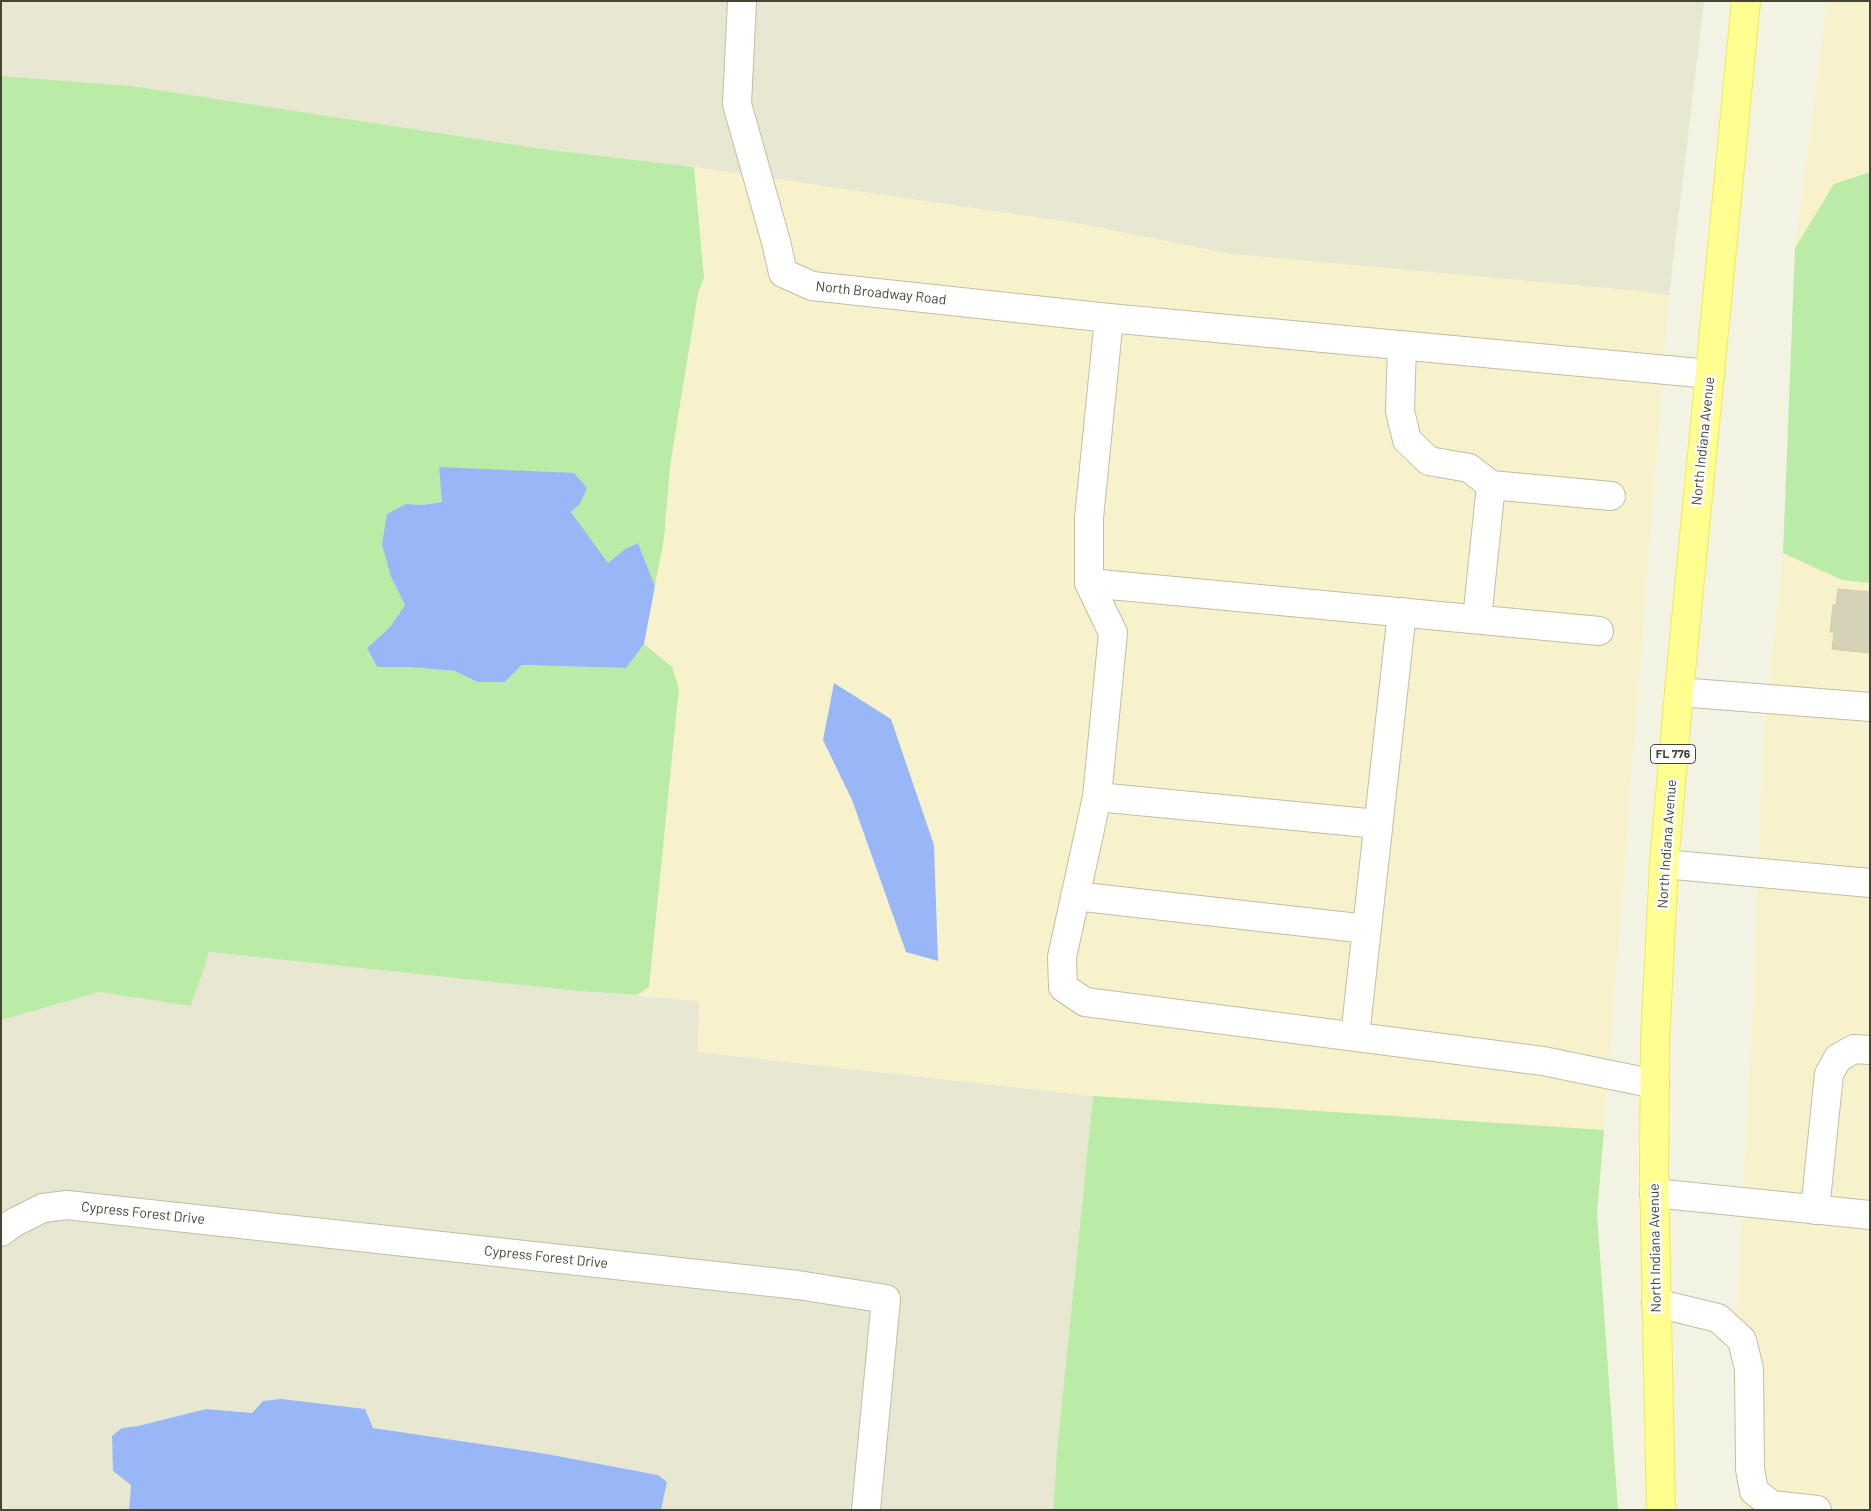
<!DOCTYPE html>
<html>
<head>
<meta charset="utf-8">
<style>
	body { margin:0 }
	#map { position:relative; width:1871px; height:1511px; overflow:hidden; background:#f3f3e3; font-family:Barlow,sans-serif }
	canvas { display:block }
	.frame { position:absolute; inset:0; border:2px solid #464433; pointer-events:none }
</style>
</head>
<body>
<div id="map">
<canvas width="1871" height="1511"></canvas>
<div class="frame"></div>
</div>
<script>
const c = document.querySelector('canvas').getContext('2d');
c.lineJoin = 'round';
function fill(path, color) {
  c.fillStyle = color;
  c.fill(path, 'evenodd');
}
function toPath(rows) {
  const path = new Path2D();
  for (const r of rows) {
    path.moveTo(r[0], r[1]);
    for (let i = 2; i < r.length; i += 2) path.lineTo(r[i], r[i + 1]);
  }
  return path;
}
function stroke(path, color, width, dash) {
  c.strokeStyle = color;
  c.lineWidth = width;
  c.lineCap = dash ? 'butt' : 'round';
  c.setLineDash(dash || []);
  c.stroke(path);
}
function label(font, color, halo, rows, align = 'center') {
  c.font = font + ' Barlow,sans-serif';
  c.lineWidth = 5;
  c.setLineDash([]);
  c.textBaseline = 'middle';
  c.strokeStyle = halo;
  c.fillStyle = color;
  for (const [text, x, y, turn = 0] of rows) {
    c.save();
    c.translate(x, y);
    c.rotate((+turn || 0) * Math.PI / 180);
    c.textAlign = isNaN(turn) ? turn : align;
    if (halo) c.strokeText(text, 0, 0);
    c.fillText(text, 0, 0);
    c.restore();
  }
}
fill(toPath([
	[1,1,1704,1,1669,296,1649,292,1230,254,1081,224,694,167,543,149,132,86,1,76],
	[208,952,578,991,699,1001,698,1052,1093,1096,1057,1451,1053,1510,661,1510,667,1482,658,1475,541,1453,373,1428,263,1401,252,1413,206,1409,138,1426,122,1428,112,1436,113,1471,131,1485,129,1510,1,1510,1,1020,100,992,189,1006,203,972]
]), '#e8e7d1');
fill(toPath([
	[1827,1,1870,1,1870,172,1834,184,1795,248],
	[694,167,1081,224,1230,254,1649,292,1669,296,1604,1130,1093,1096,698,1052,699,1001,637,995,649,987,679,688,672,667,644,644,664,538,670,467,698,293,704,278],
	[823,740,938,960,938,961,906,952,852,800],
	[1783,553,1842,580,1870,583,1870,1510,1740,1510,1733,1382,1753,1003,1763,740]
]), '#f8f2cc');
fill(toPath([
	[1,76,132,86,543,149,694,167,704,278,698,293,670,467,664,538,655,586,638,543,625,549,608,564,571,512,580,504,439,467,443,502,422,505,406,504,391,577,405,605,390,627,367,648,377,667,409,667,455,671,477,682,505,682,522,665,625,668,644,644,672,667,679,688,649,987,637,995,578,991,209,952,203,972,190,1006,100,992,1,1020],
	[1870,172,1870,583,1842,580,1783,553,1795,248,1834,184],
	[1093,1096,1604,1130,1597,1214,1618,1510,1053,1510,1057,1451]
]), '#baeca8');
fill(toPath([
	[439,467,574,473,587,488,580,504,571,512,608,563,625,549,638,543,655,586,644,644,626,668,522,665,505,682,477,682,455,671,409,667,377,667,367,648,390,627,405,605,391,577,382,544,387,514,406,504,422,505,442,502],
	[834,683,891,719,934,845,938,961,906,952,852,800,823,740],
	[281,1399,365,1409,373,1428,541,1453,658,1475,667,1482,661,1510,129,1510,131,1485,113,1471,112,1436,122,1428,138,1426,206,1409,252,1413,263,1401]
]), '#99b7f6');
const building = toPath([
	[1838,589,1870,592,1870,653,1832,649,1834,632,1830,632,1833,605,1836,605,1838,589]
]);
fill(building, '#d6d2b8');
stroke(building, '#d1cdaa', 1);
const minor = toPath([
	[742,1,737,104,776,242,783,273,812,286,1109,318,1710,374],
	[1109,318,1089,518,1089,583,1113,633,1097,797,1062,957,1063,987,1085,1002,1543,1061,1655,1084],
	[1402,345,1400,411,1407,440,1429,461,1469,468,1491,485,1611,496],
	[1089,583,1599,631],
	[1477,619,1491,485],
	[1679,692,1870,707],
	[1097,797,1378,824],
	[1664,864,1870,883],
	[1075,896,1367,929],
	[1355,1036,1402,612],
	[1654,1193,1870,1215],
	[1815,1210,1829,1074,1838,1058,1854,1049,1870,1050],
	[1,1232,13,1223,43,1208,67,1205,798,1285,886,1299,866,1510],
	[1656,1303,1718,1318,1742,1340,1749,1369,1750,1469,1754,1491,1772,1505,1817,1510]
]);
const major = toPath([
	[1661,1510,1654,1171,1655,1043,1664,864,1679,692,1746,1]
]);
stroke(minor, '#c0bea5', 30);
stroke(major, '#eeeb57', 30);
stroke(minor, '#fff', 28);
stroke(major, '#fffe91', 28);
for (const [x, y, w] of [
	[1673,754,45]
]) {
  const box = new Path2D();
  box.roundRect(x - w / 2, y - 9.5, w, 19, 4);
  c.fillStyle = '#fff';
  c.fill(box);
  stroke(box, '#464433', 1);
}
label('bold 12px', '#464433', null, [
	["FL 776",1673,754]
]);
label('14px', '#464433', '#fff', [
	["North Broadway Road",881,293,6],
	["North Indiana Avenue",1703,441,-84],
	["North Indiana Avenue",1667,844,-86],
	["Cypress Forest Drive",143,1213,6],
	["North Indiana Avenue",1655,1248,-91],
	["Cypress Forest Drive",546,1257,6]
]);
</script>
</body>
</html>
